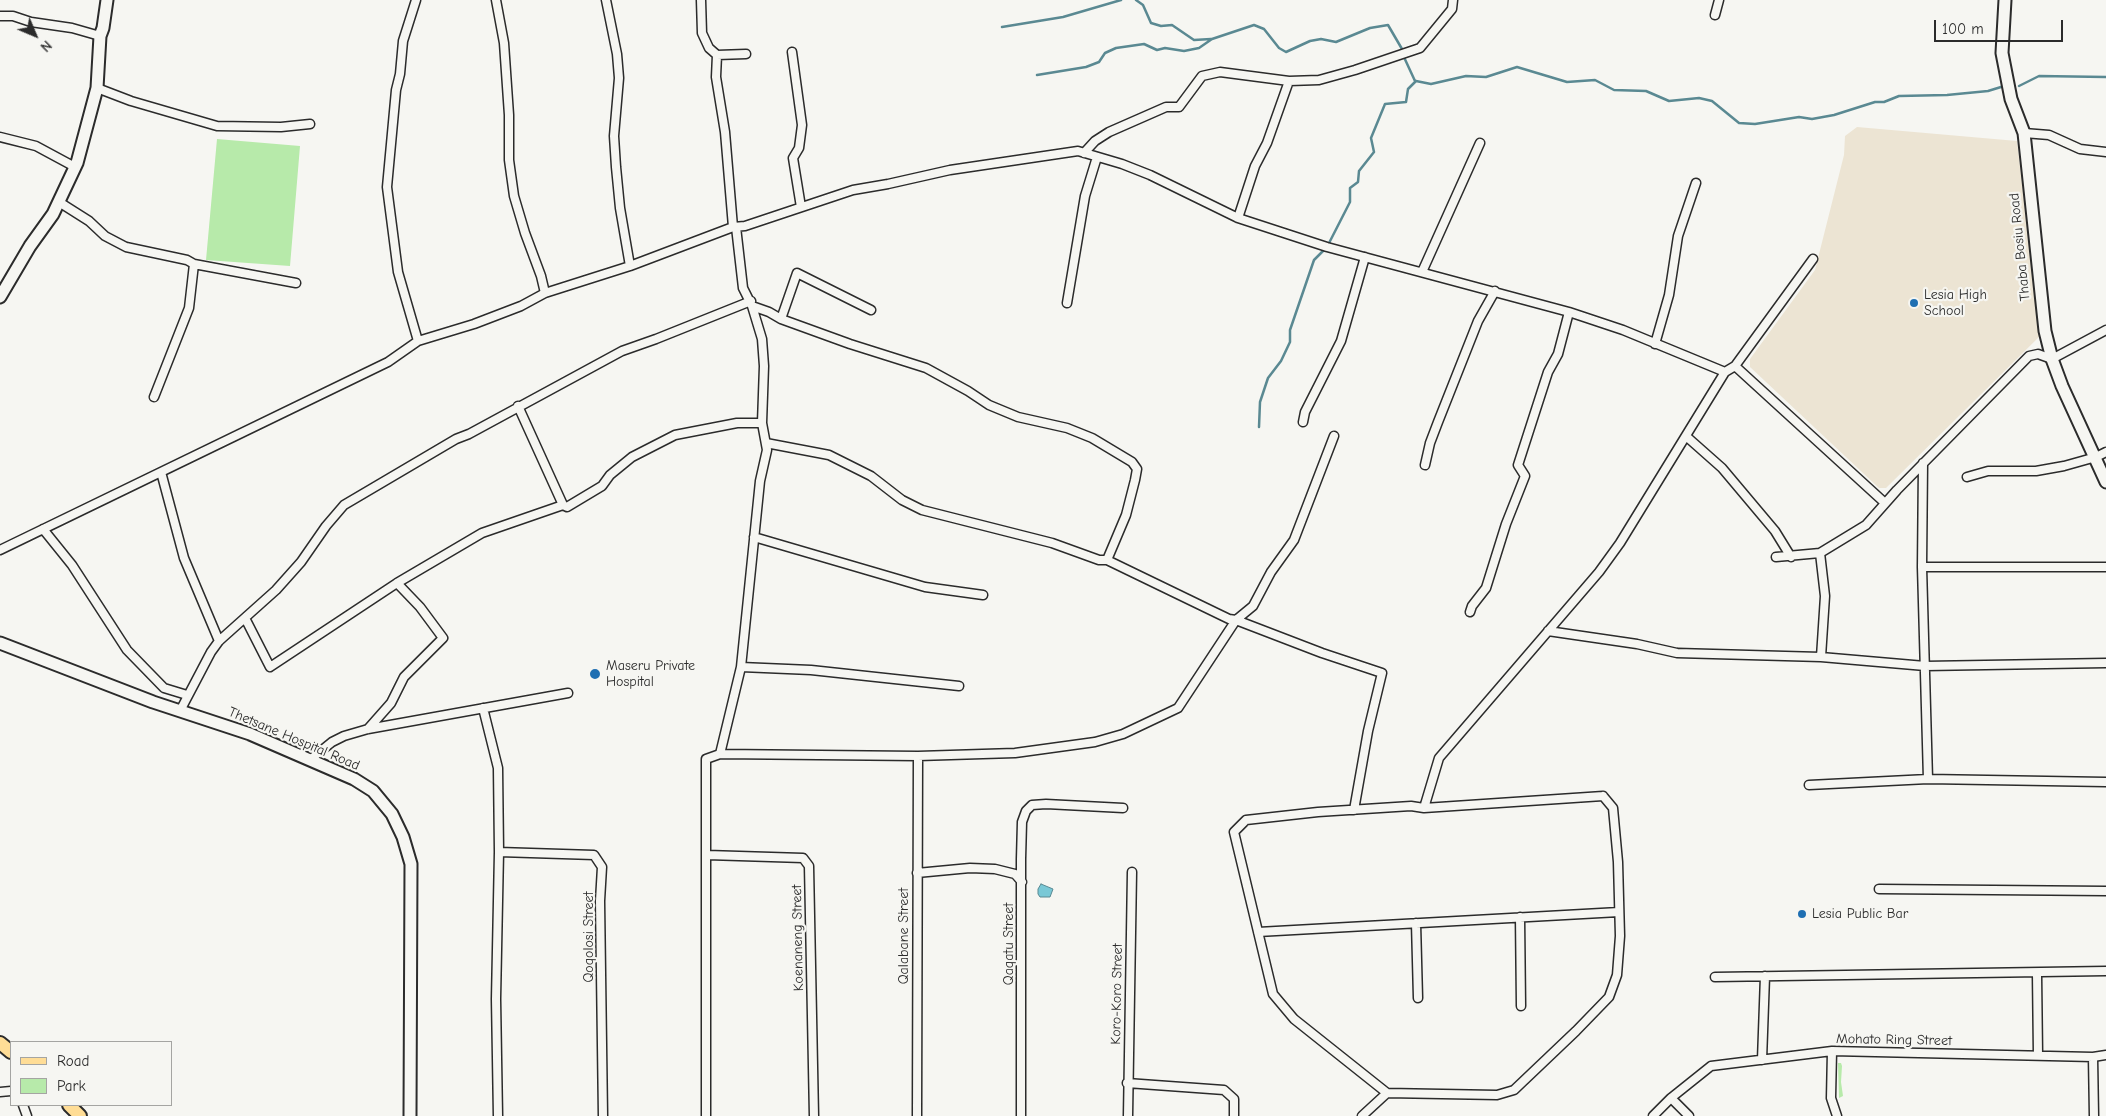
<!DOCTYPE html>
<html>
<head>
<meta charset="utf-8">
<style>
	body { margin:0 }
	#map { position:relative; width:2106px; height:1116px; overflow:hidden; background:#f6f6f2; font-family:"Comic Neue",sans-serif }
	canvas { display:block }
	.legend { position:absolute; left:10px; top:1041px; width:162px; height:65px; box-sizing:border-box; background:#f6f6f2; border:1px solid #a5a5a2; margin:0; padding:6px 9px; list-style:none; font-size:15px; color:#2b2b2b }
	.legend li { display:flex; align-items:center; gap:10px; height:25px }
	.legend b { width:25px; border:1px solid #a5a5a2 }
	.north { position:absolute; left:10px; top:10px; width:50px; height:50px; -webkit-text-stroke:4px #f6f6f2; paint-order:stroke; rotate:135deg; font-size:14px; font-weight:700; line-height:20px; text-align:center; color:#2b2b2b }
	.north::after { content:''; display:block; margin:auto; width:18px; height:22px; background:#2b2b2b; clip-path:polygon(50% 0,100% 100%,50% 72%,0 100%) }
	.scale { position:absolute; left:1934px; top:20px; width:129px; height:22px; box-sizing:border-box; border:2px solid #2b2b2b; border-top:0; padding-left:6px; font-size:15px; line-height:18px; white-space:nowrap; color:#2b2b2b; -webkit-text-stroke:4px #f6f6f2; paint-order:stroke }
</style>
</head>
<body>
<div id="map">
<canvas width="2106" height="1116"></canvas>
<ul class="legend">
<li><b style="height:6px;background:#ffdd96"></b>Road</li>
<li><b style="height:14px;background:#b7eaaa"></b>Park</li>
</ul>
<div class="north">N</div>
<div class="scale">100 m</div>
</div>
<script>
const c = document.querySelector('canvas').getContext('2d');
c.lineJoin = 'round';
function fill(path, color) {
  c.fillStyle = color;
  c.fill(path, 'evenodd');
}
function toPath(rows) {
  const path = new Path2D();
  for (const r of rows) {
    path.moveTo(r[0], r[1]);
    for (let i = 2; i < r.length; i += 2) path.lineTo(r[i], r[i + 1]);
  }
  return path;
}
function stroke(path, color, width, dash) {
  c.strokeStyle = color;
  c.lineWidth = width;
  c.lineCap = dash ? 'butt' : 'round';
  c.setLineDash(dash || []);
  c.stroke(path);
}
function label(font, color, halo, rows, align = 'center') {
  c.font = font + ' "Comic Neue",sans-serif';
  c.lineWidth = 4.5;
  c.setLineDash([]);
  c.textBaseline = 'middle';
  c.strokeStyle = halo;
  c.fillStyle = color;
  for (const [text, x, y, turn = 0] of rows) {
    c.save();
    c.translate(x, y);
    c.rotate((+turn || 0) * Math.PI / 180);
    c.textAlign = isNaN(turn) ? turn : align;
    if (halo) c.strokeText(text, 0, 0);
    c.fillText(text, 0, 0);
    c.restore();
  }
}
fill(toPath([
	[1857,127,2017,141,2040,336,1886,488,1879,488,1750,367,1750,359,1815,270,1844,155,1845,136]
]), '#ece4d3');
fill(toPath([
	[217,139,300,146,290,266,206,260],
	[1838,1063,1841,1063,1842,1066,1841,1082,1843,1096,1839,1098]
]), '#b7eaaa');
const water = toPath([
	[1041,884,1053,889,1050,897,1040,897,1038,894,1038,889,1041,884]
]);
fill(water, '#79c8d6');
stroke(water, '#5a8992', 1);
stroke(toPath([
	[1136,0,1143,5,1151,23,1161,26,1172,25,1194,40,1211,39],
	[1002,27,1063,17,1121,0],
	[1037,75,1086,67,1099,62,1105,53,1116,48,1144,44,1157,50,1165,48,1184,51,1199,48,1212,39,1254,25,1264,29,1279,48,1286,52,1310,41,1321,39,1336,42,1370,28,1388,25,1402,49,1403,55,1415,81],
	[2019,86,2039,76,2106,77],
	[1259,427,1260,402,1268,378,1281,361,1290,342,1290,330,1314,260,1327,247,1350,202,1350,188,1358,182,1359,171,1374,152,1371,138,1385,104,1406,102,1408,89,1416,81,1431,84,1466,76,1486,77,1517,67,1567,82,1595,80,1614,90,1646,91,1669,101,1699,98,1712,101,1739,123,1755,124,1799,117,1812,119,1834,115,1875,102,1884,102,1899,96,1947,95,1988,91,2001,87]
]), '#5a8992', 2.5);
const street = toPath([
	[416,0,403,41,400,74,396,90,387,187,398,272,418,341],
	[496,0,504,43,509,115,509,160,514,196,525,233,541,276,545,293],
	[606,0,617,54,619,78,614,136,616,167,620,208,630,266],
	[701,0,702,33,709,48,717,55,716,77,725,132,733,227],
	[1715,15,1719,0],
	[0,16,13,16,31,22,72,28,100,36],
	[792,52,802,125,799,148,793,158,801,207],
	[717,55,746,54],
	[97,88,131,101,217,126,281,127,310,124],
	[2024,133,2049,135,2080,149,2106,152],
	[0,137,36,146,75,167],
	[1084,153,1095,141,1109,132,1166,107,1179,107,1202,76,1220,72,1289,81,1319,80,1355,70,1420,48,1452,9,1453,0],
	[59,202,89,221,105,236,126,247,187,260,194,264,296,283],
	[1238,218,1255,166,1267,143,1289,81],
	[736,227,743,288,752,306,762,339,764,366,762,423,767,450,760,481,741,667,811,670,959,686],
	[1422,272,1480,143],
	[1067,303,1085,196,1097,157],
	[752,306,769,312,781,319,850,344,926,368,968,391,989,405,1018,417,1067,428,1092,438,1132,462,1137,469,1135,480,1126,515,1107,560,1229,619,1236,620,1322,653,1382,673,1368,731,1354,810],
	[781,319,797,273,871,310],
	[1655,344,1669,295,1678,236,1696,183],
	[1735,366,1885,503],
	[154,397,189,308,194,264],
	[518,406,563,505],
	[1303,422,1305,412,1341,341,1365,257],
	[1687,437,1722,468,1775,531,1791,557],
	[766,443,829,455,871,476,902,500,922,510,1052,543,1099,560,1107,560],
	[1923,463,1922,567,1928,779],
	[1425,465,1430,443,1438,422,1478,321,1495,291],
	[161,472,184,558,219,641],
	[1967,477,1988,471,2036,471,2064,466,2096,457,2106,452],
	[43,529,72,565,127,650,164,688,187,695],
	[754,537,925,587,983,595],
	[0,550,388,362,418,341,474,324,521,306,545,293,630,266,733,227,745,226,853,190,888,184,950,170,1078,151,1122,164,1150,175,1238,218,1327,247,1569,312,1623,330,1725,372],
	[1820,553,1825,596,1821,657],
	[1776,557,1820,553,1866,525,1897,490,2029,356,2038,354,2052,359,2106,330],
	[1922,567,2106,567],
	[1470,612,1472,606,1486,588,1506,524,1525,476,1518,465,1548,372,1558,354,1569,312],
	[245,618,270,667,397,583,482,533,563,505,567,507,602,486,610,475,632,457,675,435,737,423,762,423],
	[1548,631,1637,644,1677,653,1821,657,1925,666,2106,663],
	[483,708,498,768,499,852,496,999,498,1116],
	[180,711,211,652,219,641,276,590,301,562,326,526,344,505,456,439,469,434,622,351,656,339,751,301],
	[368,729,391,703,404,677,443,638,420,607,397,583],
	[720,754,918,756,1015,753,1095,742,1123,734,1178,708,1236,620,1253,606,1271,572,1294,540,1334,436],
	[311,759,332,742,344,736,368,729,568,693],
	[1809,785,1928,779,2106,782],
	[1603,796,1613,808,1618,862,1620,936,1617,975,1609,997,1576,1031,1514,1090,1497,1095,1387,1093,1294,1019,1273,994,1234,832,1246,820,1318,812,1411,806,1424,808,1603,796],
	[1424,808,1439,758,1599,572,1620,543,1725,372,1735,366,1813,259],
	[499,852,594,855,602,867,600,901,603,1116],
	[707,855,803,858,809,866,814,1116],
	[917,873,970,868,995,869,1015,874,1022,882],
	[1879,889,2106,891],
	[1520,917,1521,1006],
	[1416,923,1418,998],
	[1258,932,1619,912],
	[2037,974,2038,1055],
	[1715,977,2106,971],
	[1832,1051,1831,1098,1837,1116],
	[2093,1057,2106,1055],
	[1762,1060,1765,976],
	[1127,1083,1224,1090,1234,1099,1234,1116],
	[0,1092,11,1091],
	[1671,1098,1689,1116],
	[23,1105,27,1116],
	[706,1116,706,759,720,754,741,667],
	[917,1116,918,756],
	[1021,1116,1021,859,1022,822,1026,811,1032,805,1046,804,1123,808],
	[1128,1116,1132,872],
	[1362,1116,1387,1093],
	[1653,1116,1671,1098,1711,1066,1832,1051,2093,1057,2094,1116]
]);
const secondary = toPath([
	[2005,0,2002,53,2011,99,2024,133,2045,331,2052,359,2062,386,2106,482],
	[0,297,30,246,53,214,77,163,97,88,100,36,103,28,107,0],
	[0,643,153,702,250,734,354,779,373,791,392,814,403,837,411,864,410,1116]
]);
const primary = toPath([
	[0,1043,11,1052],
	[69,1105,80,1116]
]);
stroke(street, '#2b2b2b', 11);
stroke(secondary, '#2b2b2b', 15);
stroke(primary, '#2b2b2b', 16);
stroke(street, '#f6f6f2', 8);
stroke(secondary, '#f6f6f2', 11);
stroke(primary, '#ffdd96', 12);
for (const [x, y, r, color] of [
	[1914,303,5,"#1f6fb2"],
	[595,674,6,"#1f6fb2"],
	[1802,914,5,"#1f6fb2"]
]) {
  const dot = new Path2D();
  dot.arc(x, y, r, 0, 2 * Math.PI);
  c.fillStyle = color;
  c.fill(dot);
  stroke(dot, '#f6f6f2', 2);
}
label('14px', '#2b2b2b', '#f6f6f2', [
	["Thaba Bosiu Road",2020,247,-96],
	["Thetsane Hospital Road",294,739,23],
	["Qalabane Street",904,936,-90],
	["Qoqolosi Street",589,937,-90],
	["Koenaneng Street",798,938,-91],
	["Qaqatu Street",1009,944,-90],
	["Koro-Koro Street",1117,994,-89],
	["Mohato Ring Street",1894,1040,1]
]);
label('14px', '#2b2b2b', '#f6f6f2', [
	["Lesia High",1924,295],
	["School",1924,311],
	["Maseru Private",606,666],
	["Hospital",606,682],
	["Lesia Public Bar",1812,914]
], 'left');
</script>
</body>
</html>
